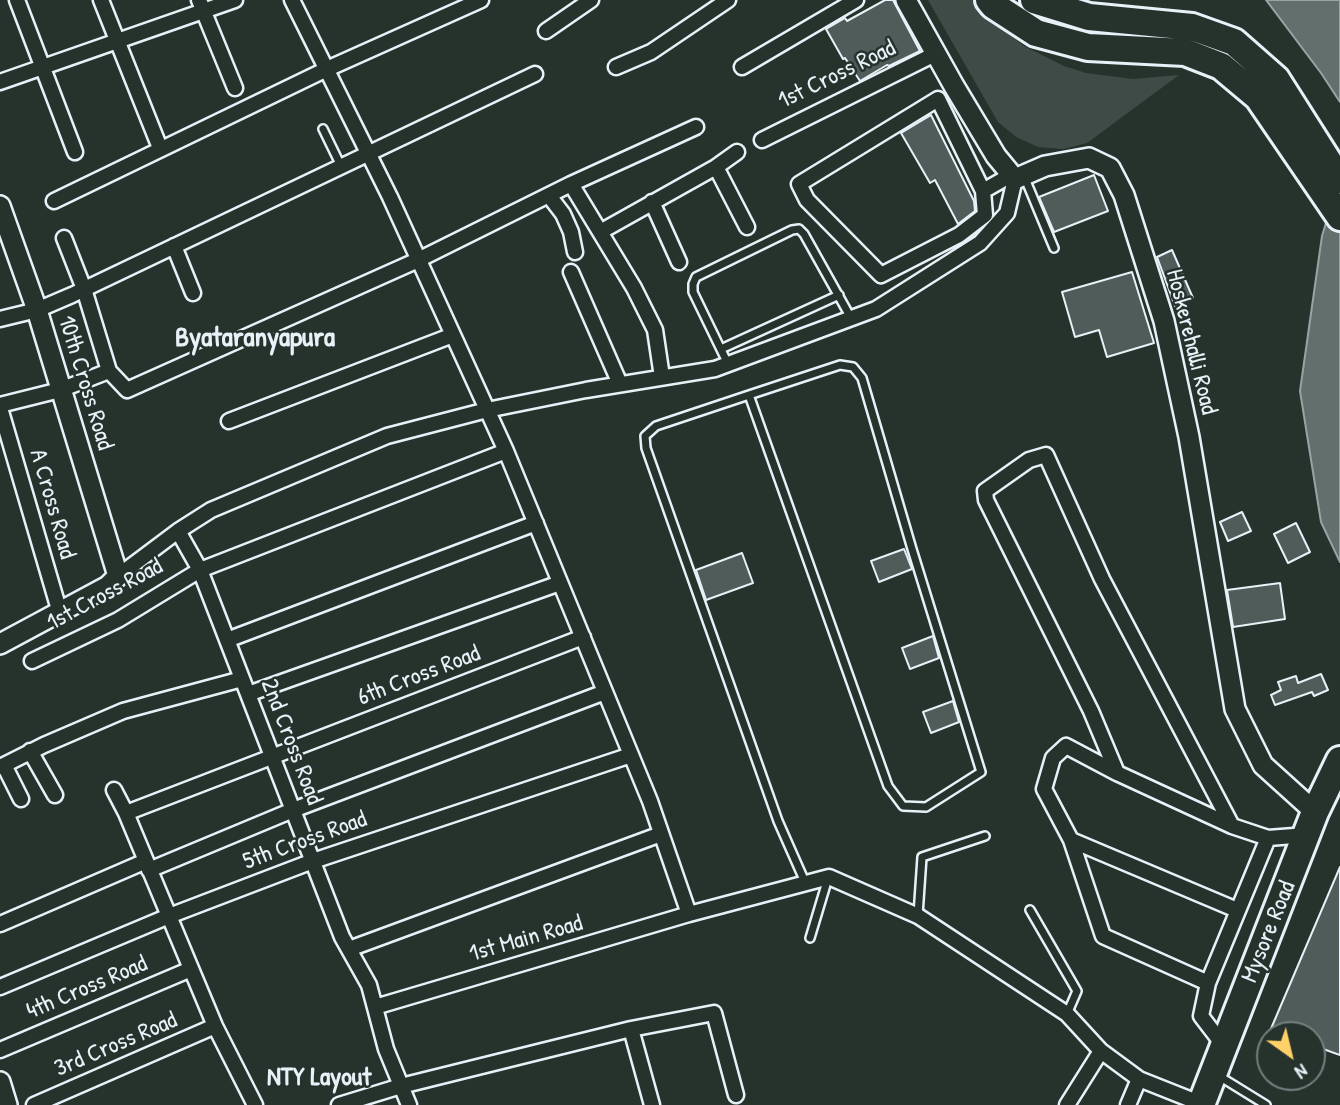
<!DOCTYPE html>
<html>
<head>
<meta charset="utf-8">
<style>
	body { margin:0 }
	#map { position:relative; width:1340px; height:1105px; overflow:hidden; background:#26332d; font-family:"Patrick Hand",sans-serif }
	canvas { display:block }
	.north { position:absolute; left:1256px; top:1021px; width:70px; height:70px; box-sizing:border-box; background:#26332d; border:2px solid #747f7e; border-radius:50%; rotate:146deg; font-size:19px; font-weight:700; line-height:28px; text-align:center; color:#e8f1f8 }
	.north::after { content:''; display:block; margin:auto; width:24px; height:32px; background:#ffd166; clip-path:polygon(50% 0,100% 100%,50% 72%,0 100%) }
</style>
</head>
<body>
<div id="map">
<canvas width="1340" height="1105"></canvas>
<div class="north">N</div>
</div>
<script>
const c = document.querySelector('canvas').getContext('2d');
c.lineJoin = 'round';
function fill(path, color) {
  c.fillStyle = color;
  c.fill(path, 'evenodd');
}
function toPath(rows) {
  const path = new Path2D();
  for (const r of rows) {
    path.moveTo(r[0], r[1]);
    for (let i = 2; i < r.length; i += 2) path.lineTo(r[i], r[i + 1]);
  }
  return path;
}
function stroke(path, color, width, dash) {
  c.strokeStyle = color;
  c.lineWidth = width;
  c.lineCap = dash ? 'butt' : 'round';
  c.setLineDash(dash || []);
  c.stroke(path);
}
function label(font, color, halo, rows, align = 'center') {
  c.font = font + ' "Patrick Hand",sans-serif';
  c.lineWidth = 5;
  c.setLineDash([]);
  c.textBaseline = 'middle';
  c.strokeStyle = halo;
  c.fillStyle = color;
  for (const [text, x, y, turn = 0] of rows) {
    c.save();
    c.translate(x, y);
    c.rotate((+turn || 0) * Math.PI / 180);
    c.textAlign = isNaN(turn) ? turn : align;
    if (halo) c.strokeText(text, 0, 0);
    c.fillText(text, 0, 0);
    c.restore();
  }
}
fill(toPath([
	[928,0,973,0,991,19,1024,46,1064,66,1086,73,1133,79,1179,75,1087,143,1063,149,1038,147,1016,137,998,122]
]), '#3e4b47');
const water = toPath([
	[1266,0,1340,0,1340,102,1321,73,1266,0],
	[1340,177,1340,562,1321,522,1300,391,1322,236,1340,177]
]);
fill(water, '#636f6d');
stroke(water, '#98a3a5', 2);
const building = toPath([
	[885,0,893,0,920,51,889,66,887,65,860,81,845,58,843,59,826,29,845,18,847,21,885,0],
	[931,115,974,201,975,211,958,224,935,180,930,183,901,133,931,115],
	[1094,175,1108,211,1054,232,1039,197,1094,175],
	[1172,250,1193,298,1175,306,1157,257,1172,250],
	[1132,272,1154,343,1107,357,1099,330,1075,337,1062,292,1132,272],
	[1242,512,1251,531,1228,541,1220,522,1242,512],
	[1296,523,1310,552,1288,563,1274,534,1296,523],
	[904,549,912,569,879,582,871,561,904,549],
	[742,553,753,583,706,600,696,570,742,553],
	[1280,583,1285,619,1233,627,1227,590,1280,583],
	[933,636,939,658,910,669,902,648,933,636],
	[1321,674,1328,690,1314,696,1312,692,1275,705,1271,695,1281,690,1278,682,1296,676,1298,683,1321,674],
	[953,701,959,722,931,733,923,712,953,701],
	[1340,867,1340,1055,1312,1045,1312,1035,1282,1035,1270,1031,1340,867]
]);
fill(building, '#505c59');
stroke(building, '#e8f1f8', 2);
const lane = toPath([
	[323,129,341,166],
	[1024,176,1054,248],
	[721,349,839,295],
	[728,364,693,292,693,284,696,277,792,230,799,229,804,234,851,318],
	[749,395,888,786,903,806,926,807,981,772,912,549,862,378,853,367,840,365,749,395,656,426,645,436,646,448,778,821,805,882],
	[1030,910,1077,991,1067,1014],
	[918,915,922,857,985,836],
	[810,938,828,878],
	[1219,1076,1266,1105]
]);
const street = toPath([
	[17,0,75,152],
	[101,0,160,148],
	[199,0,235,88],
	[292,0,390,197,506,451,650,801,689,914],
	[546,31,591,0],
	[616,67,651,52,728,0],
	[742,67,856,0],
	[0,82,235,0],
	[762,140,935,54],
	[716,167,747,227],
	[571,184,634,288,655,330,662,377],
	[983,191,938,99,799,184,807,200,881,275,959,235,985,215,983,191,1011,175],
	[550,197,563,214,571,232,575,252],
	[54,201,327,69,481,0],
	[652,202,679,262],
	[600,232,716,167,737,152],
	[64,238,84,289,109,371],
	[174,246,193,293],
	[571,272,620,384],
	[0,319,37,310,72,295,535,74],
	[0,405,60,390,109,371,127,390,418,260,571,184,696,127],
	[0,408,60,613],
	[229,421,453,335],
	[178,531,211,510,387,436,487,410,586,390,715,369,876,309,980,243,1007,213,1015,179],
	[118,576,178,531,200,570,506,451],
	[227,640,536,523],
	[32,661,118,620,200,570,342,937,369,985,386,1049,409,1105],
	[248,694,560,583],
	[30,751,55,795],
	[4,765,21,799],
	[0,767,44,745,123,711,242,679],
	[1117,773,1066,746,1053,758,1044,789,1071,840,1103,936,1208,983],
	[114,790,126,813,215,1026,255,1105],
	[126,813,583,637],
	[1232,826,1102,579,1046,455,1029,460,985,491,986,500,1091,711,1117,773,1232,826,1268,838,1307,835],
	[1071,840,1237,910],
	[149,870,293,810,605,692],
	[0,924,146,861],
	[349,949,661,834],
	[0,987,169,916,313,861,631,755],
	[375,1007,689,914,829,877,918,916,1067,1014,1101,1051,1139,1079,1202,1104],
	[631,1029,652,1105],
	[1224,1046,1201,1016,1208,983,1268,838],
	[0,1050,191,969],
	[34,1105,215,1026],
	[339,1105,401,1086,631,1029,714,1013,736,1095],
	[1067,1105,1101,1051],
	[1128,1105,1139,1079]
]);
const secondary = toPath([
	[906,0,954,86,996,156,1015,179,1045,166,1089,158,1110,168,1124,195,1164,321,1189,437,1235,709,1263,765,1315,812],
	[0,206,37,310,118,576,108,586,0,644],
	[0,1082,7,1105]
]);
const highway = toPath([
	[989,0,993,5,1036,33,1088,47,1185,52,1221,66,1258,97,1340,217],
	[1034,0,1089,17,1192,27,1234,42,1276,79,1340,180],
	[1201,1105,1315,812,1340,760]
]);
stroke(lane, '#e8f1f8', 12);
stroke(street, '#e8f1f8', 19);
stroke(secondary, '#e8f1f8', 24);
stroke(highway, '#e8f1f8', 32);
stroke(lane, '#26332d', 7);
stroke(street, '#26332d', 14);
stroke(secondary, '#26332d', 19);
stroke(highway, '#26332d', 26);
label('24px', '#e8f1f8', '#26332d', [
	["1st Cross Road",837,75,-26],
	["Hoskerehalli Road",1191,342,76],
	["10th Cross Road",85,383,73],
	["A Cross Road",52,504,74],
	["1st Cross Road",105,595,-28],
	["6th Cross Road",419,676,-21],
	["2nd Cross Road",291,742,69],
	["5th Cross Road",305,841,-20],
	["Mysore Road",1269,932,-68],
	["1st Main Road",526,939,-16],
	["4th Cross Road",87,988,-23],
	["3rd Cross Road",116,1045,-23]
]);
label('bold 26px', '#e8f1f8', '#26332d', [
	["NTY Layout",319,1078]
]);
label('bold 28px', '#e8f1f8', '#26332d', [
	["Byataranyapura",255,339]
]);
</script>
</body>
</html>
